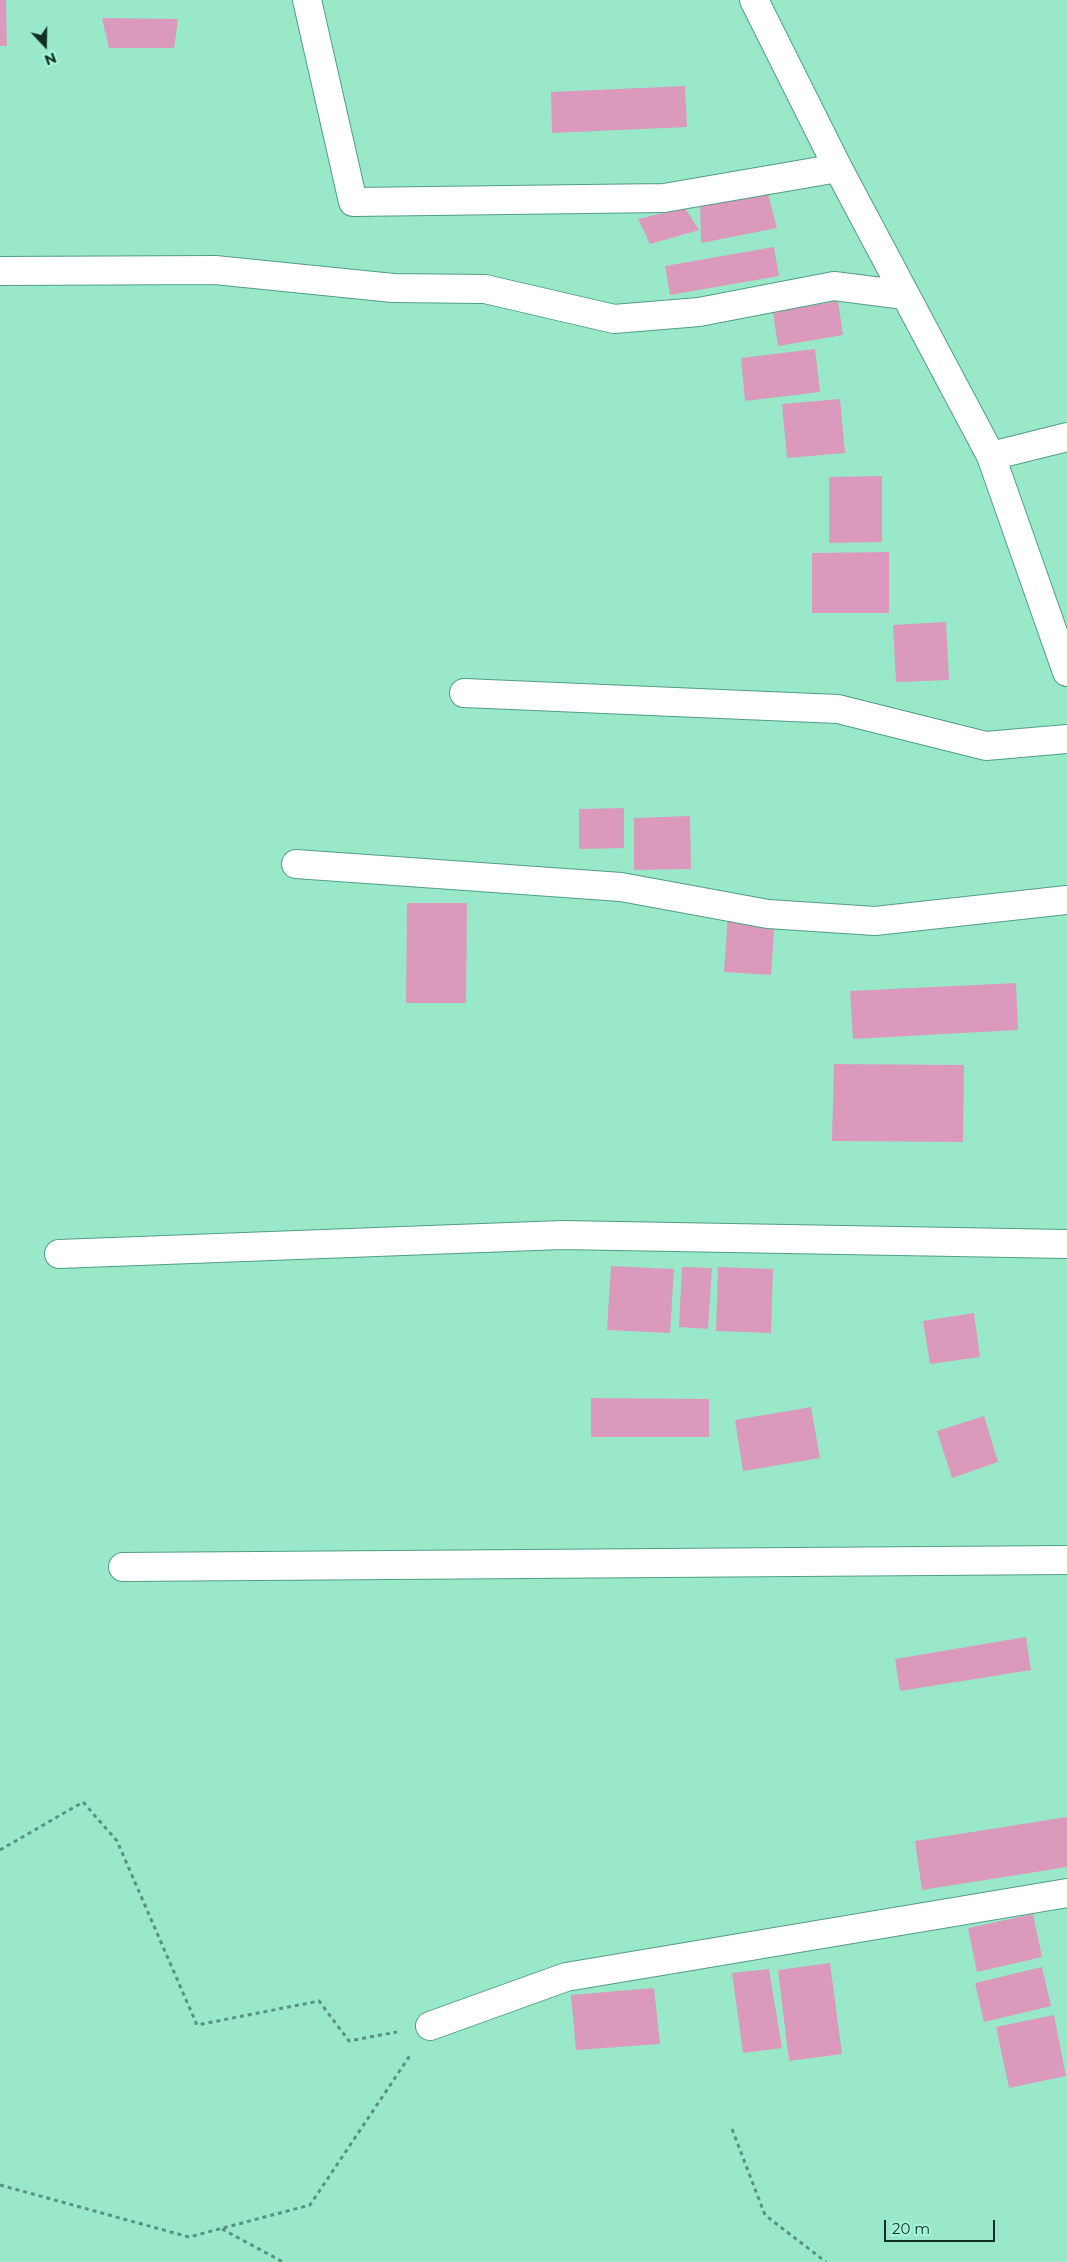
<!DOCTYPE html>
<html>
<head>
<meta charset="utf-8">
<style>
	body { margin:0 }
	#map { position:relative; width:1067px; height:2262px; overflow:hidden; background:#9ae8ca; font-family:Montserrat,sans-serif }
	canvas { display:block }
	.north { position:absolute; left:20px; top:20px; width:50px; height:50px; -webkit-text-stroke:4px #a7f5d7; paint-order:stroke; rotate:159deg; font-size:14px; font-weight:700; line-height:20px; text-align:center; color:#0e2f24 }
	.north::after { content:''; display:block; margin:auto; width:18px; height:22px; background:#0e2f24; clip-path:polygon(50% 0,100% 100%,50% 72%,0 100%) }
	.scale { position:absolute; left:884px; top:2220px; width:111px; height:22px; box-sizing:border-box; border:2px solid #0e2f24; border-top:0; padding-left:6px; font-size:15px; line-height:18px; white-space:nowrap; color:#0e2f24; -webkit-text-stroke:4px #a7f5d7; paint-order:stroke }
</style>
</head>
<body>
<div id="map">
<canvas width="1067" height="2262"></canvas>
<div class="north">N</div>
<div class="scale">20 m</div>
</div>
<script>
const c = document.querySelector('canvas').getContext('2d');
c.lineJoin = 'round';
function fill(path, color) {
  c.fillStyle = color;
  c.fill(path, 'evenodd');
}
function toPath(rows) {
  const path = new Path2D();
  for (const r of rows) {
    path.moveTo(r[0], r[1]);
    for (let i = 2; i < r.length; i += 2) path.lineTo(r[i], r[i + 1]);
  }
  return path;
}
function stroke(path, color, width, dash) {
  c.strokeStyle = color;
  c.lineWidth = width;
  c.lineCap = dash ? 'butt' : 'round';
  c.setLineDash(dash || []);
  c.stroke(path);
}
fill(toPath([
	[0,0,6,0,7,46,0,46],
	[102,18,178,19,174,48,109,48],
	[685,86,687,127,552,133,551,92],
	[768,194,777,228,701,243,700,201],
	[685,208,699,230,650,244,638,219],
	[774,247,779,276,670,295,665,266],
	[838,301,843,335,778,346,773,312],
	[815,349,820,392,745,401,741,358],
	[840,399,845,453,787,458,782,404],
	[882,476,882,542,829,543,829,477],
	[889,552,889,613,812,613,812,553],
	[946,622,949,680,896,682,893,625],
	[624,808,624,848,579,849,579,809],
	[690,816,691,869,634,870,634,818],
	[407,903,467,903,466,1003,406,1003],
	[728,915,775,917,771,975,724,972],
	[1016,983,1018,1030,853,1039,850,991],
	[834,1064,964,1065,963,1142,832,1141],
	[611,1266,674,1269,670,1333,607,1330],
	[682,1267,712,1268,708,1329,679,1327],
	[718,1267,773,1269,771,1333,716,1331],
	[974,1313,980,1357,930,1364,923,1321],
	[591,1398,709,1399,709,1437,591,1437],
	[811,1407,820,1458,743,1471,735,1420],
	[984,1416,998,1462,952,1478,937,1431],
	[1026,1637,1031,1670,900,1691,895,1659],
	[1067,1817,1067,1867,922,1890,915,1841],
	[1033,1914,1042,1957,977,1972,968,1928],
	[830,1963,842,2054,789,2061,778,1970],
	[1042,1967,1051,2006,984,2022,975,1983],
	[769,1969,782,2048,743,2053,732,1973],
	[654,1988,660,2044,576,2050,571,1995],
	[1054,2015,1066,2076,1009,2088,996,2027]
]), '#db9abb');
const minor = toPath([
	[307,0,353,202,664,198,838,168],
	[754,0,838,168,991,456,1067,672],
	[0,271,215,270,393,288,485,289,614,319,699,312,834,286,905,295],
	[991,456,1067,437],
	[464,693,838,709,986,746,1067,739],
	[296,864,621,887,768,914,875,921,1067,900],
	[59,1254,562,1235,1067,1244],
	[123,1567,1067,1560],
	[430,2026,566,1977,1067,1893]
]);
stroke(minor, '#519e82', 30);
stroke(toPath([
	[0,1850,83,1802,117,1841,197,2025,319,2001,349,2041,397,2032],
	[732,2129,765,2215,826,2262],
	[0,2185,189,2237,310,2205,411,2054],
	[222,2229,283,2262]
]), '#59927d', 3, [4, 4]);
stroke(minor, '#fff', 28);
</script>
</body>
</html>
